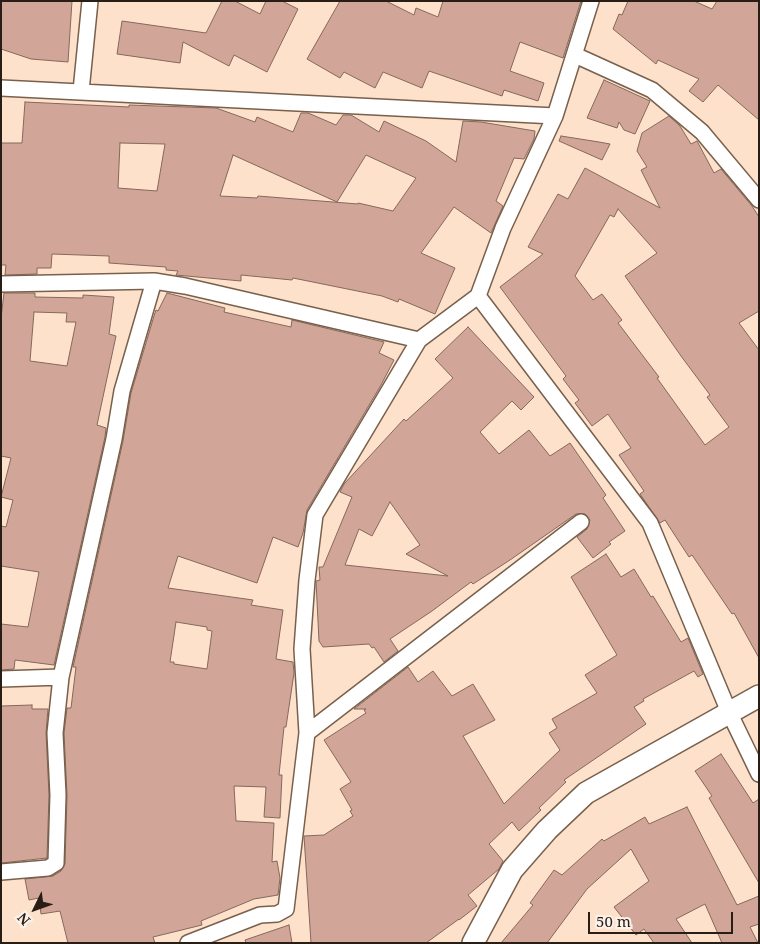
<!DOCTYPE html>
<html>
<head>
<meta charset="utf-8">
<style>
	body { margin:0 }
	#map { position:relative; width:760px; height:944px; overflow:hidden; background:#fde1ca; font-family:"Noto Serif",serif }
	canvas { display:block }
	.frame { position:absolute; inset:0; border:2px solid #281e16; pointer-events:none }
	.north { position:absolute; left:10px; top:884px; width:50px; height:50px; -webkit-text-stroke:4px #fdf2e9; paint-order:stroke; rotate:228deg; font-size:14px; font-weight:700; line-height:20px; text-align:center; color:#281e16 }
	.north::after { content:''; display:block; margin:auto; width:18px; height:22px; background:#281e16; clip-path:polygon(50% 0,100% 100%,50% 72%,0 100%) }
	.scale { position:absolute; left:588px; top:912px; width:145px; height:22px; box-sizing:border-box; border:2px solid #281e16; border-top:0; padding-left:6px; font-size:15px; line-height:18px; white-space:nowrap; color:#281e16; -webkit-text-stroke:4px #fdf2e9; paint-order:stroke }
</style>
</head>
<body>
<div id="map">
<canvas width="760" height="944"></canvas>
<div class="frame"></div>
<div class="north">N</div>
<div class="scale">50 m</div>
</div>
<script>
const c = document.querySelector('canvas').getContext('2d');
c.lineJoin = 'round';
function fill(path, color) {
  c.fillStyle = color;
  c.fill(path, 'evenodd');
}
function toPath(rows) {
  const path = new Path2D();
  for (const r of rows) {
    path.moveTo(r[0], r[1]);
    for (let i = 2; i < r.length; i += 2) path.lineTo(r[i], r[i + 1]);
  }
  return path;
}
function stroke(path, color, width, dash) {
  c.strokeStyle = color;
  c.lineWidth = width;
  c.lineCap = dash ? 'butt' : 'round';
  c.setLineDash(dash || []);
  c.stroke(path);
}
const building = toPath([
	[1,1,72,1,68,62,31,59,1,49,1,1],
	[222,1,235,1,260,14,266,1,282,1,298,9,267,72,234,55,229,66,183,42,180,63,117,54,122,21,206,33,222,1],
	[340,1,386,1,414,15,416,8,438,17,443,1,581,1,563,58,520,42,510,71,544,83,538,101,504,90,502,96,429,71,422,88,383,72,375,88,344,72,340,78,307,59,340,1],
	[628,1,694,1,712,9,717,1,759,1,759,120,718,85,703,102,689,91,699,79,658,60,656,64,613,29,619,14,622,15,628,1],
	[604,80,650,101,635,134,624,130,619,122,617,128,587,118,604,80],
	[25,102,129,107,129,105,216,108,255,122,257,117,293,132,301,113,308,113,336,125,343,115,351,115,379,132,384,121,426,141,456,162,463,121,481,122,535,131,534,139,524,159,514,158,496,201,503,206,491,233,454,207,421,253,455,268,435,314,399,299,398,302,382,296,293,278,292,280,241,275,241,281,176,275,178,271,166,270,166,267,109,263,109,256,52,254,51,268,37,268,37,274,5,275,6,265,1,265,1,143,22,143,25,102],
	[120,143,165,144,157,191,118,188,120,143],
	[233,155,337,202,366,155,416,178,393,211,358,203,358,204,258,196,257,198,220,196,233,155],
	[669,116,680,126,691,144,697,141,714,173,721,169,752,206,759,217,759,311,739,323,759,350,759,658,734,613,732,614,692,555,689,557,665,520,660,523,640,494,644,491,619,455,631,448,608,414,592,426,575,403,579,400,563,379,566,376,500,287,543,254,528,247,558,194,568,199,585,168,660,208,641,170,647,167,637,151,642,133,669,116],
	[618,209,657,253,625,276,681,356,710,395,707,397,729,427,705,445,657,378,659,377,618,323,622,320,602,294,593,300,575,276,610,215,614,217,618,209],
	[561,136,599,142,610,144,602,160,559,141,561,136],
	[4,293,35,293,35,297,83,298,83,295,114,297,109,334,116,336,97,425,106,428,105,437,54,665,15,660,14,669,1,670,1,624,28,627,39,572,1,566,1,526,6,527,13,500,1,497,11,458,1,456,1,318,4,293],
	[34,312,67,313,66,322,76,322,67,366,30,361,34,312],
	[167,293,225,308,224,312,291,327,292,320,384,342,379,353,394,360,381,385,307,510,303,533,298,547,273,537,257,583,178,556,168,588,253,600,251,605,283,610,276,659,293,662,294,673,286,727,284,727,279,775,282,775,280,818,264,817,266,787,234,786,236,821,274,823,272,862,277,861,280,878,278,895,254,899,201,921,202,925,153,937,155,943,68,943,60,911,41,914,39,898,29,900,25,879,53,876,61,871,65,864,67,795,64,733,67,708,71,708,76,667,73,667,123,441,131,393,154,316,156,310,158,311,167,293],
	[176,622,207,627,207,630,212,631,207,669,174,664,174,662,170,662,176,622],
	[468,327,534,397,521,410,512,401,480,432,499,454,529,430,550,456,570,443,606,495,603,498,625,531,609,542,611,544,593,558,577,537,587,529,590,520,585,514,576,514,510,560,473,584,471,582,432,611,390,639,398,651,384,662,374,647,372,648,369,644,323,647,319,641,316,581,320,580,319,567,323,567,352,497,340,492,344,484,404,419,406,421,453,378,435,359,468,327],
	[390,502,420,545,406,554,448,576,345,565,359,529,372,536,390,502],
	[606,554,621,577,634,569,651,597,653,596,681,642,688,638,703,674,698,677,694,671,643,699,644,701,634,707,646,724,564,780,566,782,539,808,541,810,519,831,512,822,489,844,503,861,499,869,468,895,477,906,459,920,459,919,426,943,311,943,304,836,324,835,353,816,350,811,352,810,340,789,351,782,324,740,366,713,364,710,366,709,354,709,408,667,418,682,433,671,452,696,473,684,495,720,463,736,504,804,560,750,549,733,557,728,552,719,597,693,585,675,617,655,571,577,606,554],
	[32,705,32,709,48,709,46,733,49,795,47,858,1,863,1,706,32,705],
	[721,754,753,803,759,799,759,883,709,798,712,796,695,771,721,754],
	[687,807,737,905,759,896,759,924,750,927,758,943,722,943,705,904,676,919,692,943,654,943,644,929,636,935,614,907,649,881,631,849,587,889,547,943,501,943,533,905,530,903,554,870,562,875,602,839,604,841,645,817,649,824,687,807],
	[289,925,292,943,246,943,245,940,289,925]
]);
fill(building, '#d1a698');
stroke(building, '#86675d', 1);
const minor = toPath([
	[575,55,652,90,702,132,759,200],
	[1,88,555,116],
	[81,91,90,1],
	[1,284,154,281,185,286,419,340],
	[478,296,650,523,729,712,759,774],
	[1,679,61,677],
	[307,733,581,522],
	[1,872,48,868,56,863,58,795,55,733,61,677,114,439,122,391,154,281],
	[188,943,260,915,277,914,286,909,307,733,302,649,307,580,315,515,419,340,478,296,503,228,555,116,591,1]
]);
const secondary = toPath([
	[473,943,512,870,547,830,586,793,759,696]
]);
stroke(minor, '#78604c', 18);
stroke(secondary, '#78604c', 24);
stroke(minor, '#fff', 15);
stroke(secondary, '#fff', 21);
</script>
</body>
</html>
